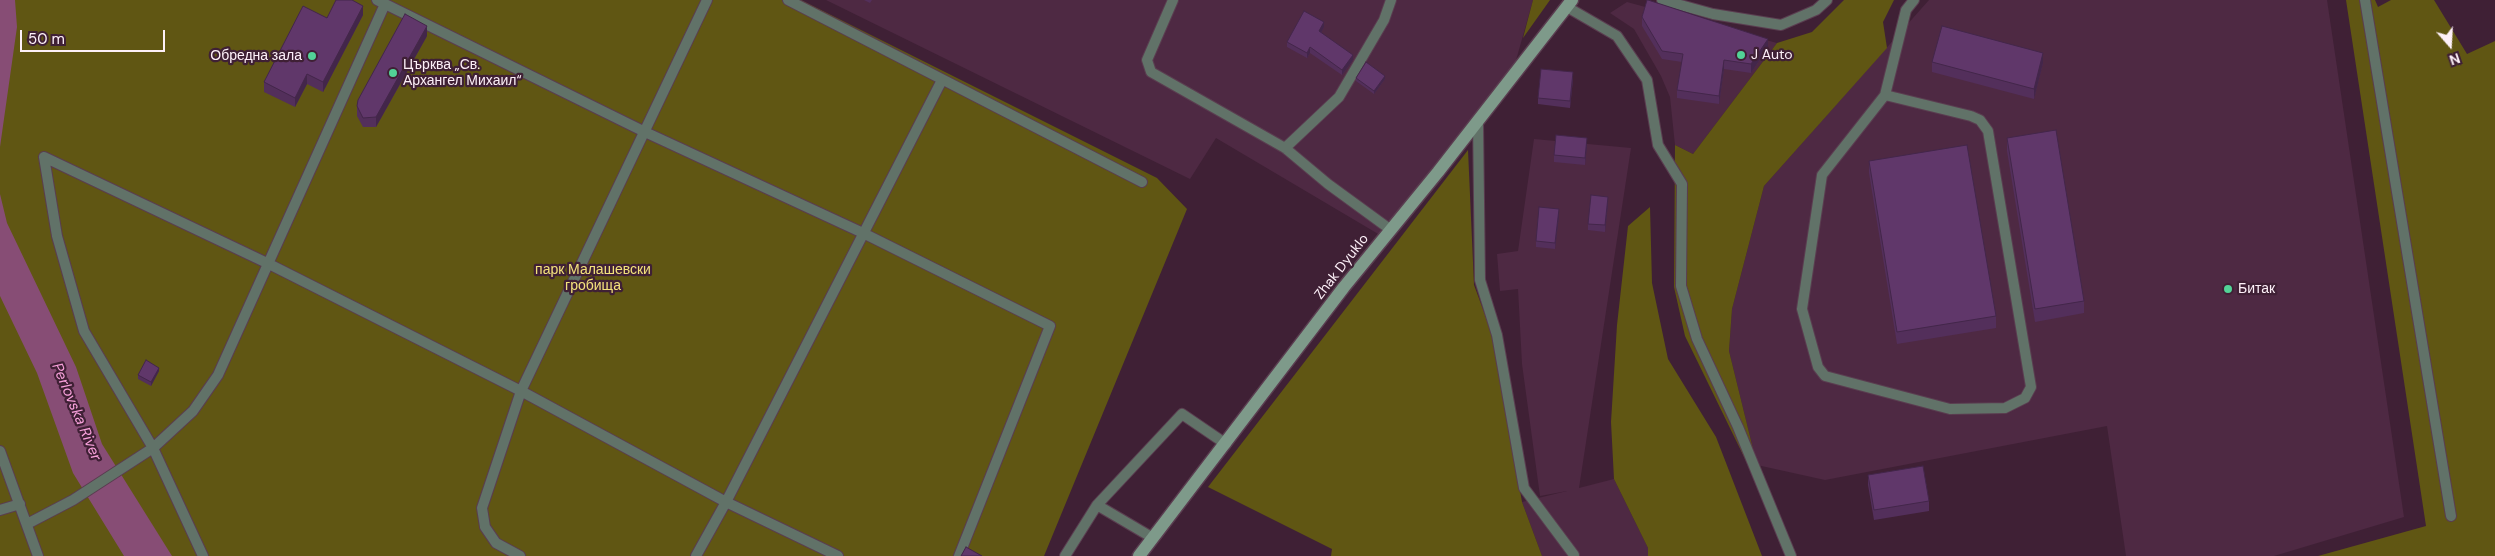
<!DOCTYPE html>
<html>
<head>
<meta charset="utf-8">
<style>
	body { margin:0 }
	#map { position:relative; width:2495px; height:556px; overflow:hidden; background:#3f2035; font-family:"DM Sans",sans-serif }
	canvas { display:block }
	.north { position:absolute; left:2425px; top:20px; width:50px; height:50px; -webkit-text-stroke:4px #3f2035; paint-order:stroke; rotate:161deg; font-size:14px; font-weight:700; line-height:20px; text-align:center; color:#fdf0f8 }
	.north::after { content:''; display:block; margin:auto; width:18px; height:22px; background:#fdf0f8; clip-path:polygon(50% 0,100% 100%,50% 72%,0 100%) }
	.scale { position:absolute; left:20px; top:30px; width:145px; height:22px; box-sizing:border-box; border:2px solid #fdf0f8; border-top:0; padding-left:6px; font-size:15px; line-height:18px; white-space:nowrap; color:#fdf0f8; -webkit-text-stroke:4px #3f2035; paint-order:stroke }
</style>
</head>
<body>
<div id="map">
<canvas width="2495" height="556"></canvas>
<div class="north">N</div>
<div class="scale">50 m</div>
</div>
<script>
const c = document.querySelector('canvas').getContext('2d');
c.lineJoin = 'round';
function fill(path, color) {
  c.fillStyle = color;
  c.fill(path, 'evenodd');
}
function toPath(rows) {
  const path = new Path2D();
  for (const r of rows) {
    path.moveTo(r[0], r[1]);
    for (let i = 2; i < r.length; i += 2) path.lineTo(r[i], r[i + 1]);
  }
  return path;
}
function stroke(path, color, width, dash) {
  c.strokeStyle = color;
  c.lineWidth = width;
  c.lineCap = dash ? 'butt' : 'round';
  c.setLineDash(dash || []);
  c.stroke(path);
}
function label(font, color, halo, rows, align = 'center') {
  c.font = font + ' "DM Sans",sans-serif';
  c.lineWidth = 4.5;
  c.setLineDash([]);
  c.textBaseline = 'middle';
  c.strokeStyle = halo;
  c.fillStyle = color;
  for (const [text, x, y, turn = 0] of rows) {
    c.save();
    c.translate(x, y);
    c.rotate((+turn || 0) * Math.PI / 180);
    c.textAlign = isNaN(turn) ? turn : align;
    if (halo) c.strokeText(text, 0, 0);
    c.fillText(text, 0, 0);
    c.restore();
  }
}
fill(toPath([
	[826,0,1533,0,1511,78,1385,238,1216,138,1190,179],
	[1929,0,2327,0,2404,517,2274,556,2126,556,2107,426,1825,480,1757,465,1729,351,1732,309,1764,186],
	[1627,2,1777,43,1693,154,1675,145,1670,97,1661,76,1634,29,1610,13],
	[1534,139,1631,148,1579,488,1614,479,1648,548,1648,556,1542,556,1522,502,1567,491,1540,496,1522,364,1518,289,1500,291,1497,254,1518,251]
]), '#4e2943');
fill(toPath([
	[0,0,801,0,1157,178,1187,209,1044,556,0,556],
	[1533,0,1550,0,1523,38],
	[1844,0,1894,0,1883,22,1887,48,1764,186,1732,309,1729,351,1757,465,1748,465,1685,336,1674,287,1675,145,1693,154,1777,43,1812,32],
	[2346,0,2375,0,2378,7,2391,0,2434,0,2467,54,2495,41,2495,556,2318,556,2426,526],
	[1468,150,1474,285,1494,339,1522,502,1542,556,1331,556,1332,549,1208,487],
	[1650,207,1652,283,1668,359,1716,437,1762,556,1648,556,1648,548,1614,479,1611,422,1617,325,1628,226]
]), '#605613');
fill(toPath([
	[0,0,15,0,17,27,0,147],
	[0,194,7,223,76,367,102,444,172,556,124,556,73,473,37,373,0,296]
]), '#874d75');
const lane = toPath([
	[377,0,645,132,863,233,1050,326,959,556],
	[788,0,1142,182],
	[1173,0,1147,60,1151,72,1285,148,1328,184,1391,230],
	[1662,0,1713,14,1781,25,1816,10,1827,0],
	[2365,0,2451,516],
	[1567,7,1617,36,1647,80,1658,145,1682,184,1681,286,1697,339,1738,427,1791,556],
	[1885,95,1971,116,1980,120,1988,131,2031,387,2025,398,2005,408,1950,409,1825,376,1818,367,1802,309,1822,175,1885,95,1906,10,1914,0],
	[1478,121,1480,280,1497,335,1524,488,1574,555],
	[1285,148,1339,97,1384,20,1391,0],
	[44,157,267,263,521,391,726,502,838,556],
	[44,157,57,236,84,331,153,448,203,556],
	[0,451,38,556],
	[1097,505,1153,538],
	[0,510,20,504],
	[27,524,73,500,153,448,193,411,218,375,385,4],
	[520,556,496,543,485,527,482,508,521,391,707,0],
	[696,556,726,502,942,80],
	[1065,556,1097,505,1182,414,1226,444]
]);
const secondary = toPath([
	[1139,556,1344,287,1438,172,1572,0]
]);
stroke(lane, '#5a3d50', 12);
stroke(secondary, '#5a3d50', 15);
stroke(lane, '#617268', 10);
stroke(secondary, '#7e9a8a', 12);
fill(toPath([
	[864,0,872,0,870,3],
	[363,15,323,92,307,84,295,107,264,92,264,82,327,18],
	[1642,17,1768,47,1751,73,1724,69,1719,104,1677,98,1677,90,1682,62,1662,59,1642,26],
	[1324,27,1321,33,1353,60,1342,75,1310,53,1307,58,1287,47,1287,42],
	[427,36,376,127,363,127,357,116,357,106],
	[1932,62,2043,63,2034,99,1932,72],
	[1356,78,1385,79,1374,94,1356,81],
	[1573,79,1570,108,1538,104,1538,98],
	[2007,138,2084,301,2084,313,2035,322,2007,151],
	[1587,145,1585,165,1554,162,1554,155],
	[1869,161,1996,316,1996,328,1897,344,1869,173],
	[1608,204,1605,232,1588,230,1588,224],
	[1559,216,1555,249,1536,247,1536,241],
	[159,371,151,386,138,379,138,375],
	[1868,475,1929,501,1929,511,1874,520,1868,485]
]), '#532f5b');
fill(toPath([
	[363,6,363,15,323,92,323,82],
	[1324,22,1324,27,1319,37,1319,31],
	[427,26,427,36,376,127,376,117],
	[1768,39,1768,47,1751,73,1751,64],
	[1310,47,1310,53,1307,58,1307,53],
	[2043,53,2043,63,2034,99,2034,89],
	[1353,55,1353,60,1342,75,1342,70],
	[1724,60,1724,69,1719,104,1719,96],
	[1573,72,1573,79,1570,108,1570,101],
	[307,74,307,84,295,107,295,98],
	[1385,76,1385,79,1374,94,1374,91],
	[1587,138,1587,145,1585,165,1585,158],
	[1608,197,1608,204,1605,232,1605,225],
	[1559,209,1559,216,1555,249,1555,243],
	[159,368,159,371,151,386,151,382]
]), '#43264a');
const building = toPath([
	[336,0,352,0,363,6,323,82,307,74,295,98,264,82,303,6,327,18,336,0],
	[1647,0,1648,0,1768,39,1751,64,1724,60,1719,96,1677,90,1683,54,1662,51,1642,17,1647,0],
	[1304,11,1324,22,1319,31,1353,55,1342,70,1310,47,1307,53,1287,42,1304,11],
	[405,14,427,26,376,117,363,118,357,106,358,100,405,14],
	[1942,26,2043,53,2034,89,1932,62,1942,26],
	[1366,62,1385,76,1374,91,1356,78,1366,62],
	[1541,69,1573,72,1570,101,1538,98,1541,69],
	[2056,130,2084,301,2035,309,2007,138,2056,130],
	[1556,135,1587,138,1585,158,1554,155,1556,135],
	[1967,145,1996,316,1897,332,1869,161,1967,145],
	[1591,195,1608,197,1605,225,1588,224,1591,195],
	[1539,207,1559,209,1555,243,1536,241,1539,207],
	[146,360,159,368,151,382,138,375,146,360],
	[1923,466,1929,501,1874,510,1868,475,1923,466],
	[966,547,982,556,961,556,966,547]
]);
fill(building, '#60376a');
stroke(building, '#43264a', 1);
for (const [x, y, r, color] of [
	[1741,55,5,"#52d397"],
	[312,56,5,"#52d397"],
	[393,73,5,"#52d397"],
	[2228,289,5,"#52d397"]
]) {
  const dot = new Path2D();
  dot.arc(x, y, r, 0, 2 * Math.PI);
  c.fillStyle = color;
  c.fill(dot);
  stroke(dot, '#3f2035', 2);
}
label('14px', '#fdf0f8', '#3f2035', [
	["J Auto",1751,55],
	["Обредна зала",302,56,"right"],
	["Църква „Св.",403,65],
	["Архангел Михаил“",403,81],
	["Битак",2238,289]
], 'left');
label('14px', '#fdf0f8', '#3f2035', [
	["Zhak Dyuklo",1342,267,-52]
]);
label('14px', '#f3e27c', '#3f2035', [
	["парк Малашевски",593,270],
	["гробища",593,286]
]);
label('italic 15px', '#f7a0da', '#3f2035', [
	["Perlovska River",76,412,67]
]);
</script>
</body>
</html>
